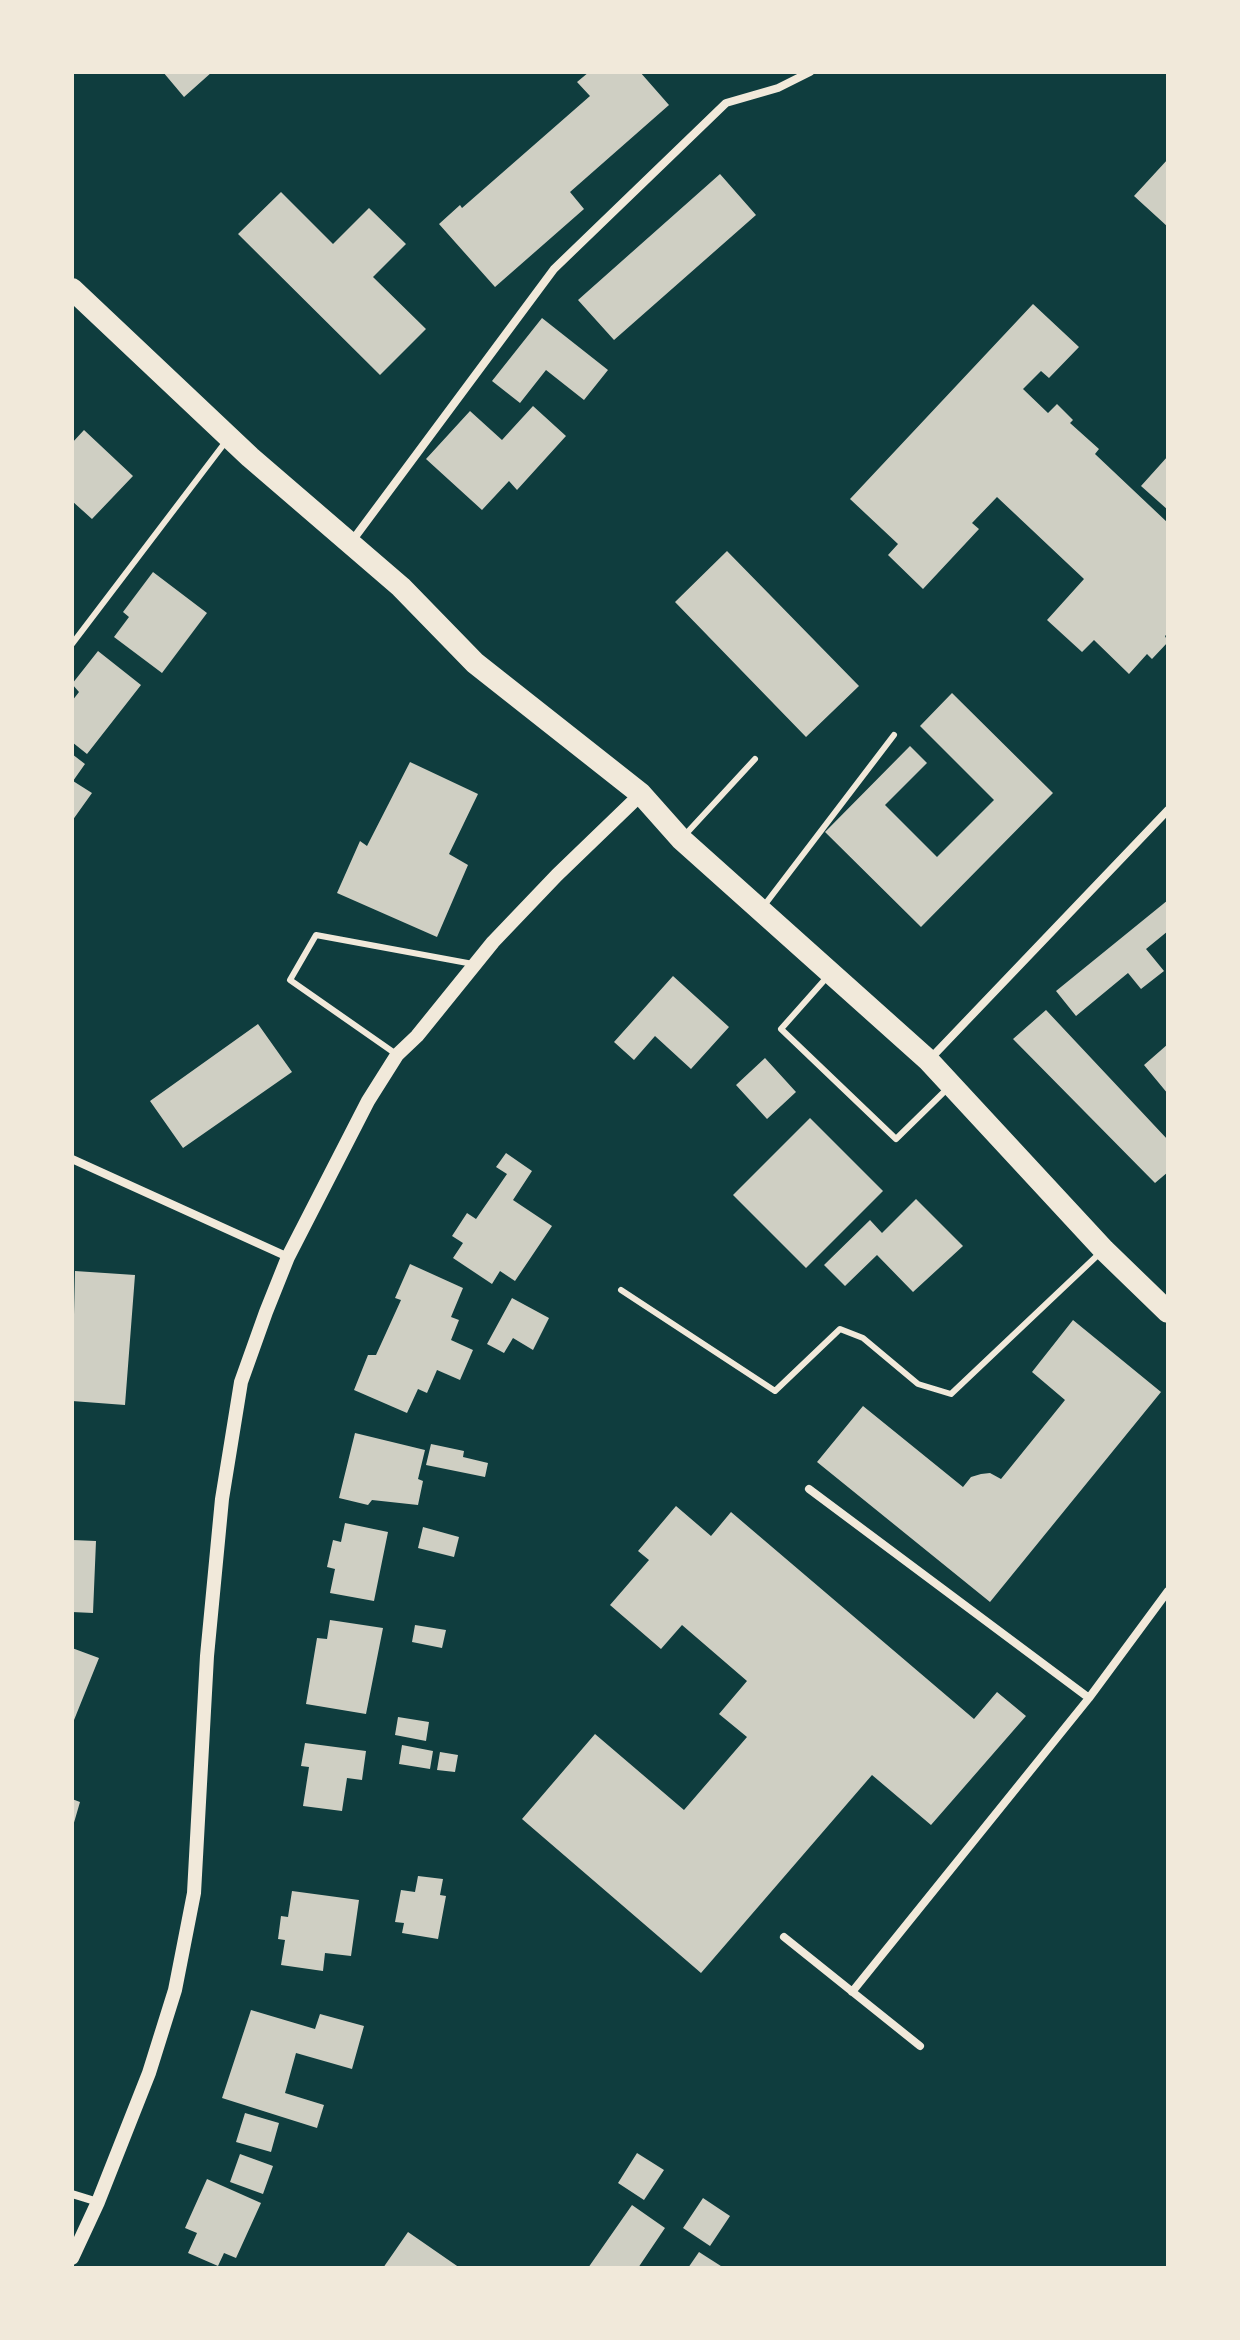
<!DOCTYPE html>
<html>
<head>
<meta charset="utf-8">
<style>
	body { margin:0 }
	#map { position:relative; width:1240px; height:2340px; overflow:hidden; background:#0f3d3e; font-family:Arial,sans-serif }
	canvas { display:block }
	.frame { position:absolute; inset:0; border:74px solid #f1e9da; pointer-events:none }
</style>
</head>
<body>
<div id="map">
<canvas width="1240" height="2340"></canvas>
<div class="frame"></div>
</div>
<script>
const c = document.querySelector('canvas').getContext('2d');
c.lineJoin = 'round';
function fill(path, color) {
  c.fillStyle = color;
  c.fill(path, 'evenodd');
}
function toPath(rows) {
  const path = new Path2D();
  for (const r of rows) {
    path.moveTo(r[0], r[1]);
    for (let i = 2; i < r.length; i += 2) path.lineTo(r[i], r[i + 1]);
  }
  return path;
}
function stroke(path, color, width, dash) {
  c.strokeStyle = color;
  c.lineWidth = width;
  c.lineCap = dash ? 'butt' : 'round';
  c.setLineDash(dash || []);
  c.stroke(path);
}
fill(toPath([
	[163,72,212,72,184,97],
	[589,72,640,72,669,105,570,192,584,209,495,287,439,224,460,205,462,208,590,96,577,82],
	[1168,159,1168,227,1134,196],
	[720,174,756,215,614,340,578,300],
	[281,192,333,244,369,208,406,244,373,277,426,329,380,375,238,234],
	[1033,304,1079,347,1049,378,1041,371,1023,389,1048,413,1057,404,1073,420,1070,423,1099,449,1095,454,1168,523,1168,633,1165,636,1168,642,1152,659,1147,654,1129,674,1094,640,1082,652,1047,620,1084,579,997,497,972,523,979,529,923,589,888,555,898,544,850,499],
	[542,318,608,370,584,400,546,370,520,403,492,381],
	[533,406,566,436,517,490,509,481,482,510,426,459,470,411,502,440],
	[84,430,133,476,92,519,72,501,72,443],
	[1168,456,1168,510,1141,486],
	[727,551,859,686,806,737,675,602],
	[153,572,207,613,162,673,114,637,129,617,123,612],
	[98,651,141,685,87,754,72,742,72,701,79,692,72,684],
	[952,693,1053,793,921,927,825,832,910,746,927,763,885,805,937,857,994,800,920,726],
	[72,754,85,764,73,781,92,793,72,821],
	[410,762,478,794,449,854,468,865,437,937,337,893,360,841,367,846],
	[1168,900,1168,931,1146,949,1164,971,1141,989,1128,973,1076,1016,1056,991],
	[673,976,729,1027,691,1069,655,1036,634,1060,614,1042],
	[1046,1010,1168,1140,1168,1172,1155,1183,1013,1039],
	[258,1024,292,1072,183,1148,150,1101],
	[1168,1044,1168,1094,1144,1065],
	[765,1058,796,1092,767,1119,736,1085],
	[810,1118,883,1191,806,1268,733,1195],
	[506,1153,532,1171,513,1200,552,1226,515,1281,500,1271,492,1284,453,1258,463,1243,452,1236,467,1213,476,1219,507,1174,496,1167],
	[916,1199,963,1246,913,1292,877,1255,845,1286,824,1265,870,1220,882,1233],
	[410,1264,463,1288,451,1317,459,1320,451,1340,473,1350,460,1380,437,1370,427,1393,418,1389,407,1413,354,1390,368,1355,376,1355,401,1300,395,1298],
	[75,1271,135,1275,125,1405,72,1401],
	[512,1298,549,1318,533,1350,513,1338,504,1353,487,1344],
	[1073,1320,1161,1392,990,1602,817,1462,863,1406,963,1487,971,1477,981,1474,990,1473,1001,1479,1065,1400,1032,1372],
	[355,1433,425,1450,418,1479,423,1481,418,1505,372,1500,368,1505,339,1498],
	[431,1444,464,1451,463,1457,488,1463,485,1477,426,1465],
	[676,1506,711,1536,731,1512,974,1719,997,1692,1026,1716,931,1825,872,1775,701,1973,522,1819,595,1734,684,1810,747,1737,719,1714,747,1681,682,1625,661,1649,610,1605,649,1560,638,1551],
	[345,1523,388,1532,374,1601,330,1593,335,1569,327,1567,333,1540,341,1542],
	[423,1527,459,1537,454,1557,418,1548],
	[72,1540,96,1541,93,1613,72,1612],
	[330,1620,383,1628,366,1714,306,1704,317,1638,327,1639],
	[415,1625,446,1630,442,1648,412,1642],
	[72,1648,99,1658,72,1725],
	[398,1717,429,1722,426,1741,395,1735],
	[305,1743,366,1751,362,1780,347,1778,342,1811,303,1806,309,1767,301,1766],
	[402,1745,433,1751,430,1769,399,1764],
	[440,1752,458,1755,455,1772,437,1770],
	[72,1799,80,1802,73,1826,72,1826],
	[418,1876,443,1879,440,1895,446,1896,438,1939,402,1933,404,1923,395,1922,401,1890,415,1892],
	[292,1891,359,1900,351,1956,325,1953,323,1971,281,1965,285,1940,278,1939,281,1916,288,1917],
	[251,2010,315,2029,320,2014,364,2026,352,2069,296,2053,285,2093,324,2105,317,2128,222,2098],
	[245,2113,279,2123,271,2152,236,2142],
	[637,2153,664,2170,644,2200,618,2183],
	[240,2154,273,2166,263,2194,230,2182],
	[207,2179,261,2203,236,2258,224,2253,218,2266,188,2253,197,2233,185,2228],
	[703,2198,730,2216,710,2246,683,2228],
	[632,2205,665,2228,638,2268,588,2268],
	[408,2232,460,2268,383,2268],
	[699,2252,724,2268,688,2268]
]), '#cfcfc3');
stroke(toPath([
	[72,644,227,440],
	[684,836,755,759],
	[763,907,894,735],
	[828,976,781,1029,896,1139,949,1087],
	[396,1054,290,980,316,935,473,964],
	[621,1290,775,1391,840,1329,863,1338,918,1384,951,1394,1101,1252]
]), '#f1e9da', 6);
stroke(toPath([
	[352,541,554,269,726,103,778,88,810,72],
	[929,1060,1168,810],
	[72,1159,288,1257],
	[809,1489,1089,1698],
	[784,1937,920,2046],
	[852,1992,1089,1698,1168,1591],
	[72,2194,98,2202]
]), '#f1e9da', 8);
stroke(toPath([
	[72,2258,98,2202,149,2073,175,1990,194,1893,207,1656,222,1499,241,1382,266,1312,288,1257,368,1101,397,1055,417,1036,493,942,557,875,641,794]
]), '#f1e9da', 14);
stroke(toPath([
	[72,289,250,457,401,587,475,663,641,794,681,839,928,1060,1104,1250,1168,1312]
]), '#f1e9da', 22);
</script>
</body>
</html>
